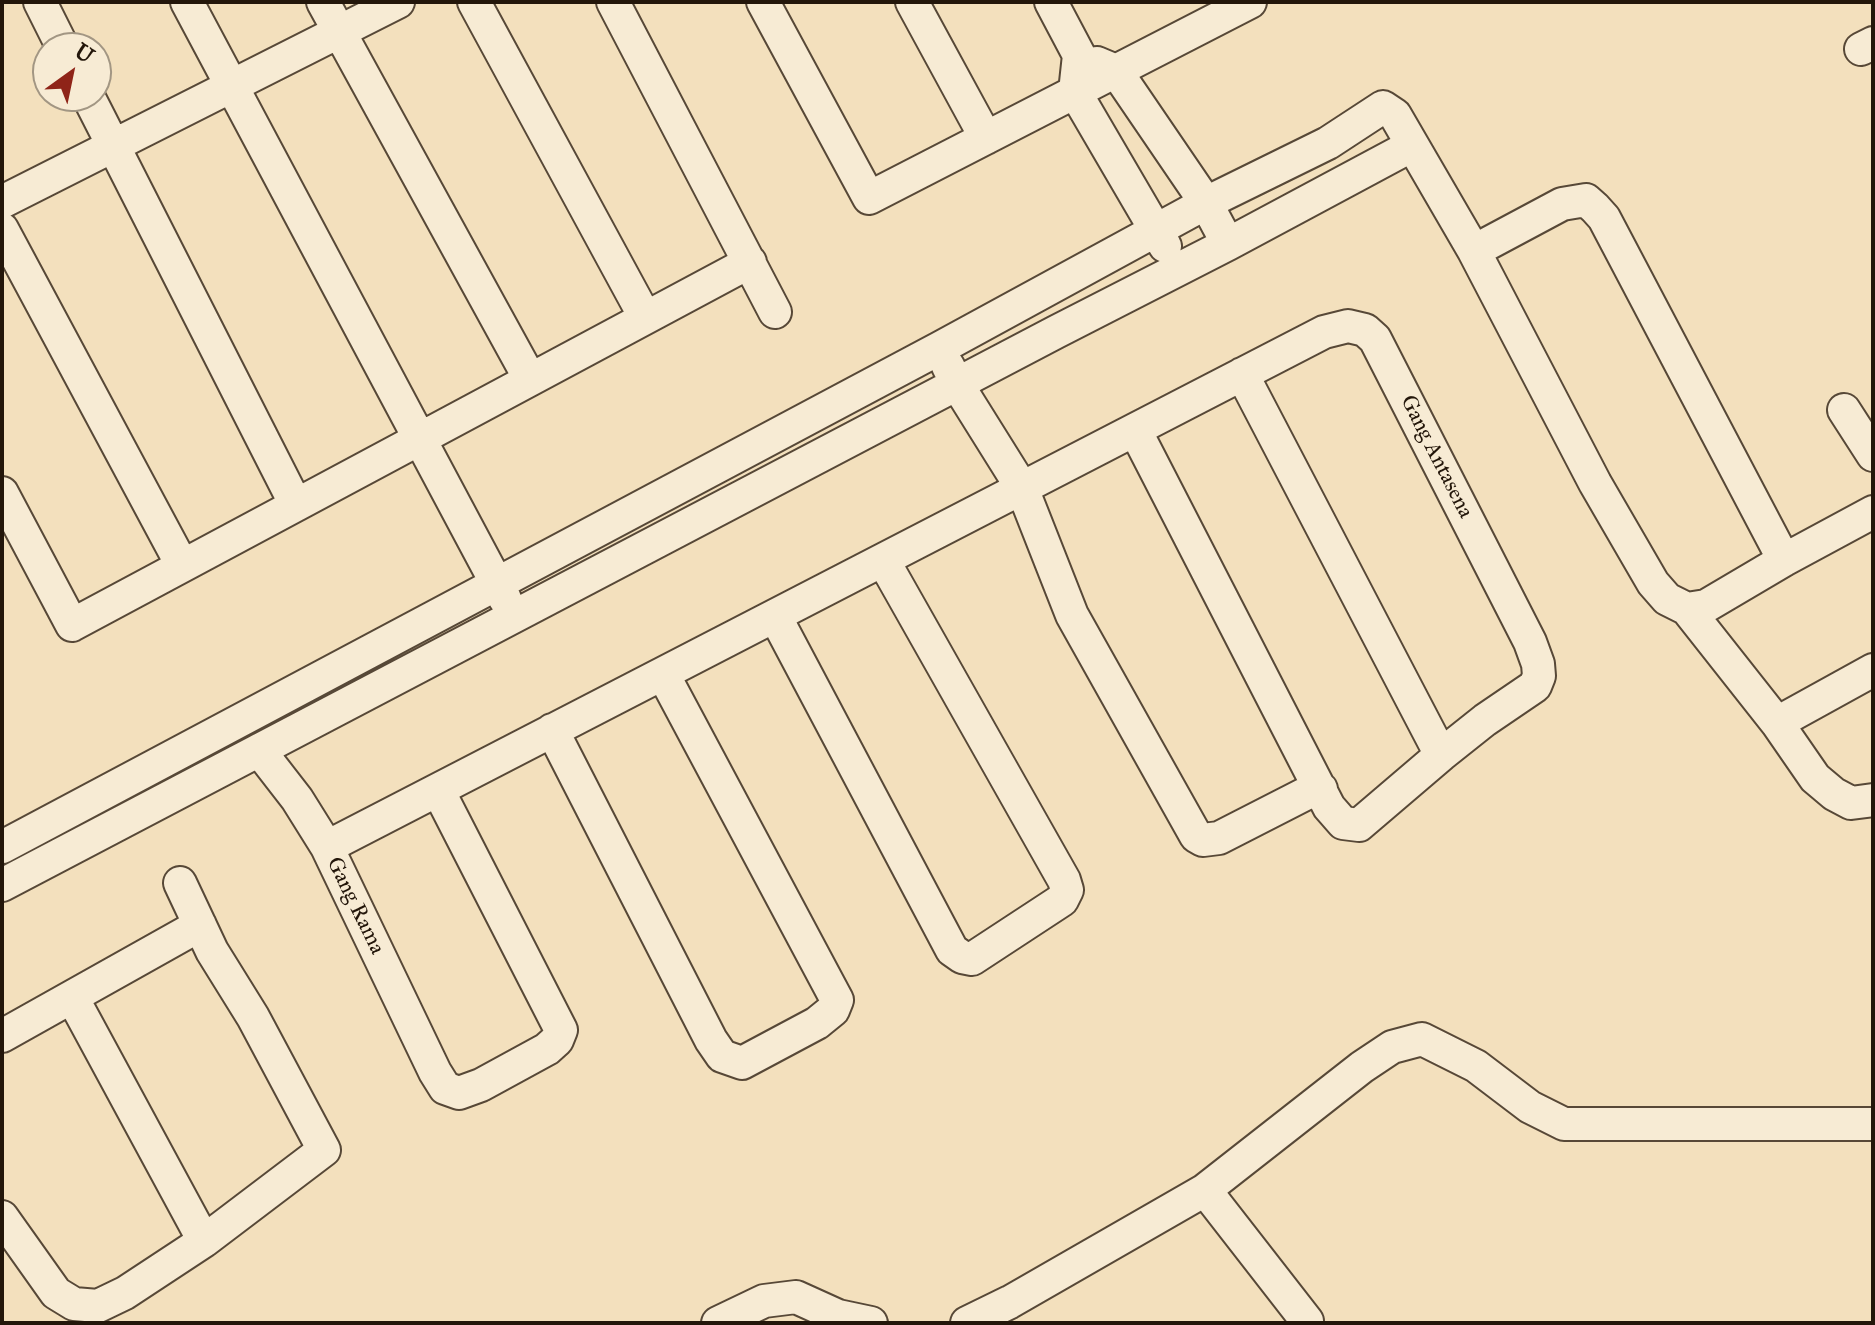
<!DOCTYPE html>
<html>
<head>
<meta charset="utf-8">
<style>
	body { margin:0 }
	#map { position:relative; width:1875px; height:1325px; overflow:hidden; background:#f3e0bd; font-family:"IM FELL Great Primer",serif }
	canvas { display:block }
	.frame { position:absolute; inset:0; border:4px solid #23160a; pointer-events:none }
	.north { position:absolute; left:32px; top:32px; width:80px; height:80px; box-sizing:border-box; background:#f7ebd4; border:2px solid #a29683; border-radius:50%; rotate:33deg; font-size:22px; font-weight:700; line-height:32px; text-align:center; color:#23160a }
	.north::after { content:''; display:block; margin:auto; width:28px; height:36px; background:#8f2418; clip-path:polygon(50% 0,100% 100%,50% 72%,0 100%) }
</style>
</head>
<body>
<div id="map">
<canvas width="1875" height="1325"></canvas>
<div class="frame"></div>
<div class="north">U</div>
</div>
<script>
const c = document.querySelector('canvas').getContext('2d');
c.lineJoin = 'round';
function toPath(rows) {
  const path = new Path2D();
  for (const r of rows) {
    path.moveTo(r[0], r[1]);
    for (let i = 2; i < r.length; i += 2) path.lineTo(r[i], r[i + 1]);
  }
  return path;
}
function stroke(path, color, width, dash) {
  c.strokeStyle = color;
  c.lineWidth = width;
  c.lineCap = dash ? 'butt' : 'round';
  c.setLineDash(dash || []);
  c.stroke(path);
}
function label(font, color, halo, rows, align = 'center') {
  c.font = font + ' "IM FELL Great Primer",serif';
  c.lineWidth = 6;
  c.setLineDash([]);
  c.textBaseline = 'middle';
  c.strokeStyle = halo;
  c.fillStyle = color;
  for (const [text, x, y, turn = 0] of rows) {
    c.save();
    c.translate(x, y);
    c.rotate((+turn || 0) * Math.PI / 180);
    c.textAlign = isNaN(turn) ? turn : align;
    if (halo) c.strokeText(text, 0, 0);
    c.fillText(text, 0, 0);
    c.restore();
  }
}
const street = toPath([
	[40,2,63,48],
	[187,2,505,599],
	[323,2,530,379],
	[474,2,645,317],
	[613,2,775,312],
	[763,2,869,198,1250,2],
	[912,2,986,138],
	[1051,2,1079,55,1075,92,1165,246],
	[1861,49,1873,43],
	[1097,63,1116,71,1206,203,1228,244],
	[88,96,296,505],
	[2,202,398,2],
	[2,229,182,565],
	[1474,251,1562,204,1586,200,1595,208,1604,218,1784,560],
	[948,366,957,384,1022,488,1072,615,1196,836,1203,840,1219,838,1305,794,1321,789],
	[1844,410,1873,455],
	[1135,430,1329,807,1343,823,1359,825,1441,755,1242,374],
	[2,493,72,625,750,262],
	[1687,609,1777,723,1815,778,1834,794,1851,803,1873,800],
	[775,616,952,950,962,957,972,959,1062,900,1067,890,1064,880,883,560],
	[1777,723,1873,670],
	[552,730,711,1040,722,1056,742,1063,817,1023,833,1010,837,1000,663,674],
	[259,750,297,799,327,847,435,1072,445,1088,459,1093,481,1085,547,1049,557,1040,561,1030,438,790],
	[2,847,940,348,1206,203,1328,143,1383,107,1395,115,1474,251,1595,483,1653,583,1667,599,1687,609,1706,606,1784,560,1873,512],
	[327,847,1324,332,1348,326,1365,330,1375,339,1530,642,1538,664,1539,676,1535,686,1485,720,1441,755],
	[2,885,1056,332,1228,244,1411,146],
	[72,997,204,1241],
	[2,1036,200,925],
	[1205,1190,1307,1321],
	[2,1217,56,1293,74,1304,98,1306,125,1293,204,1241,324,1150,253,1017,212,951,180,883],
	[718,1323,764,1301,796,1297,838,1316,871,1323],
	[967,1323,1010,1302,1205,1190,1362,1067,1392,1047,1422,1039,1476,1066,1530,1107,1564,1124,1873,1124]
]);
stroke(street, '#574837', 36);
stroke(street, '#f7ebd4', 32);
label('22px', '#23160a', '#f7ebd4', [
	["Gang Antasena",1436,457,63],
	["Gang Rama",355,906,64]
]);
</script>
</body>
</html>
